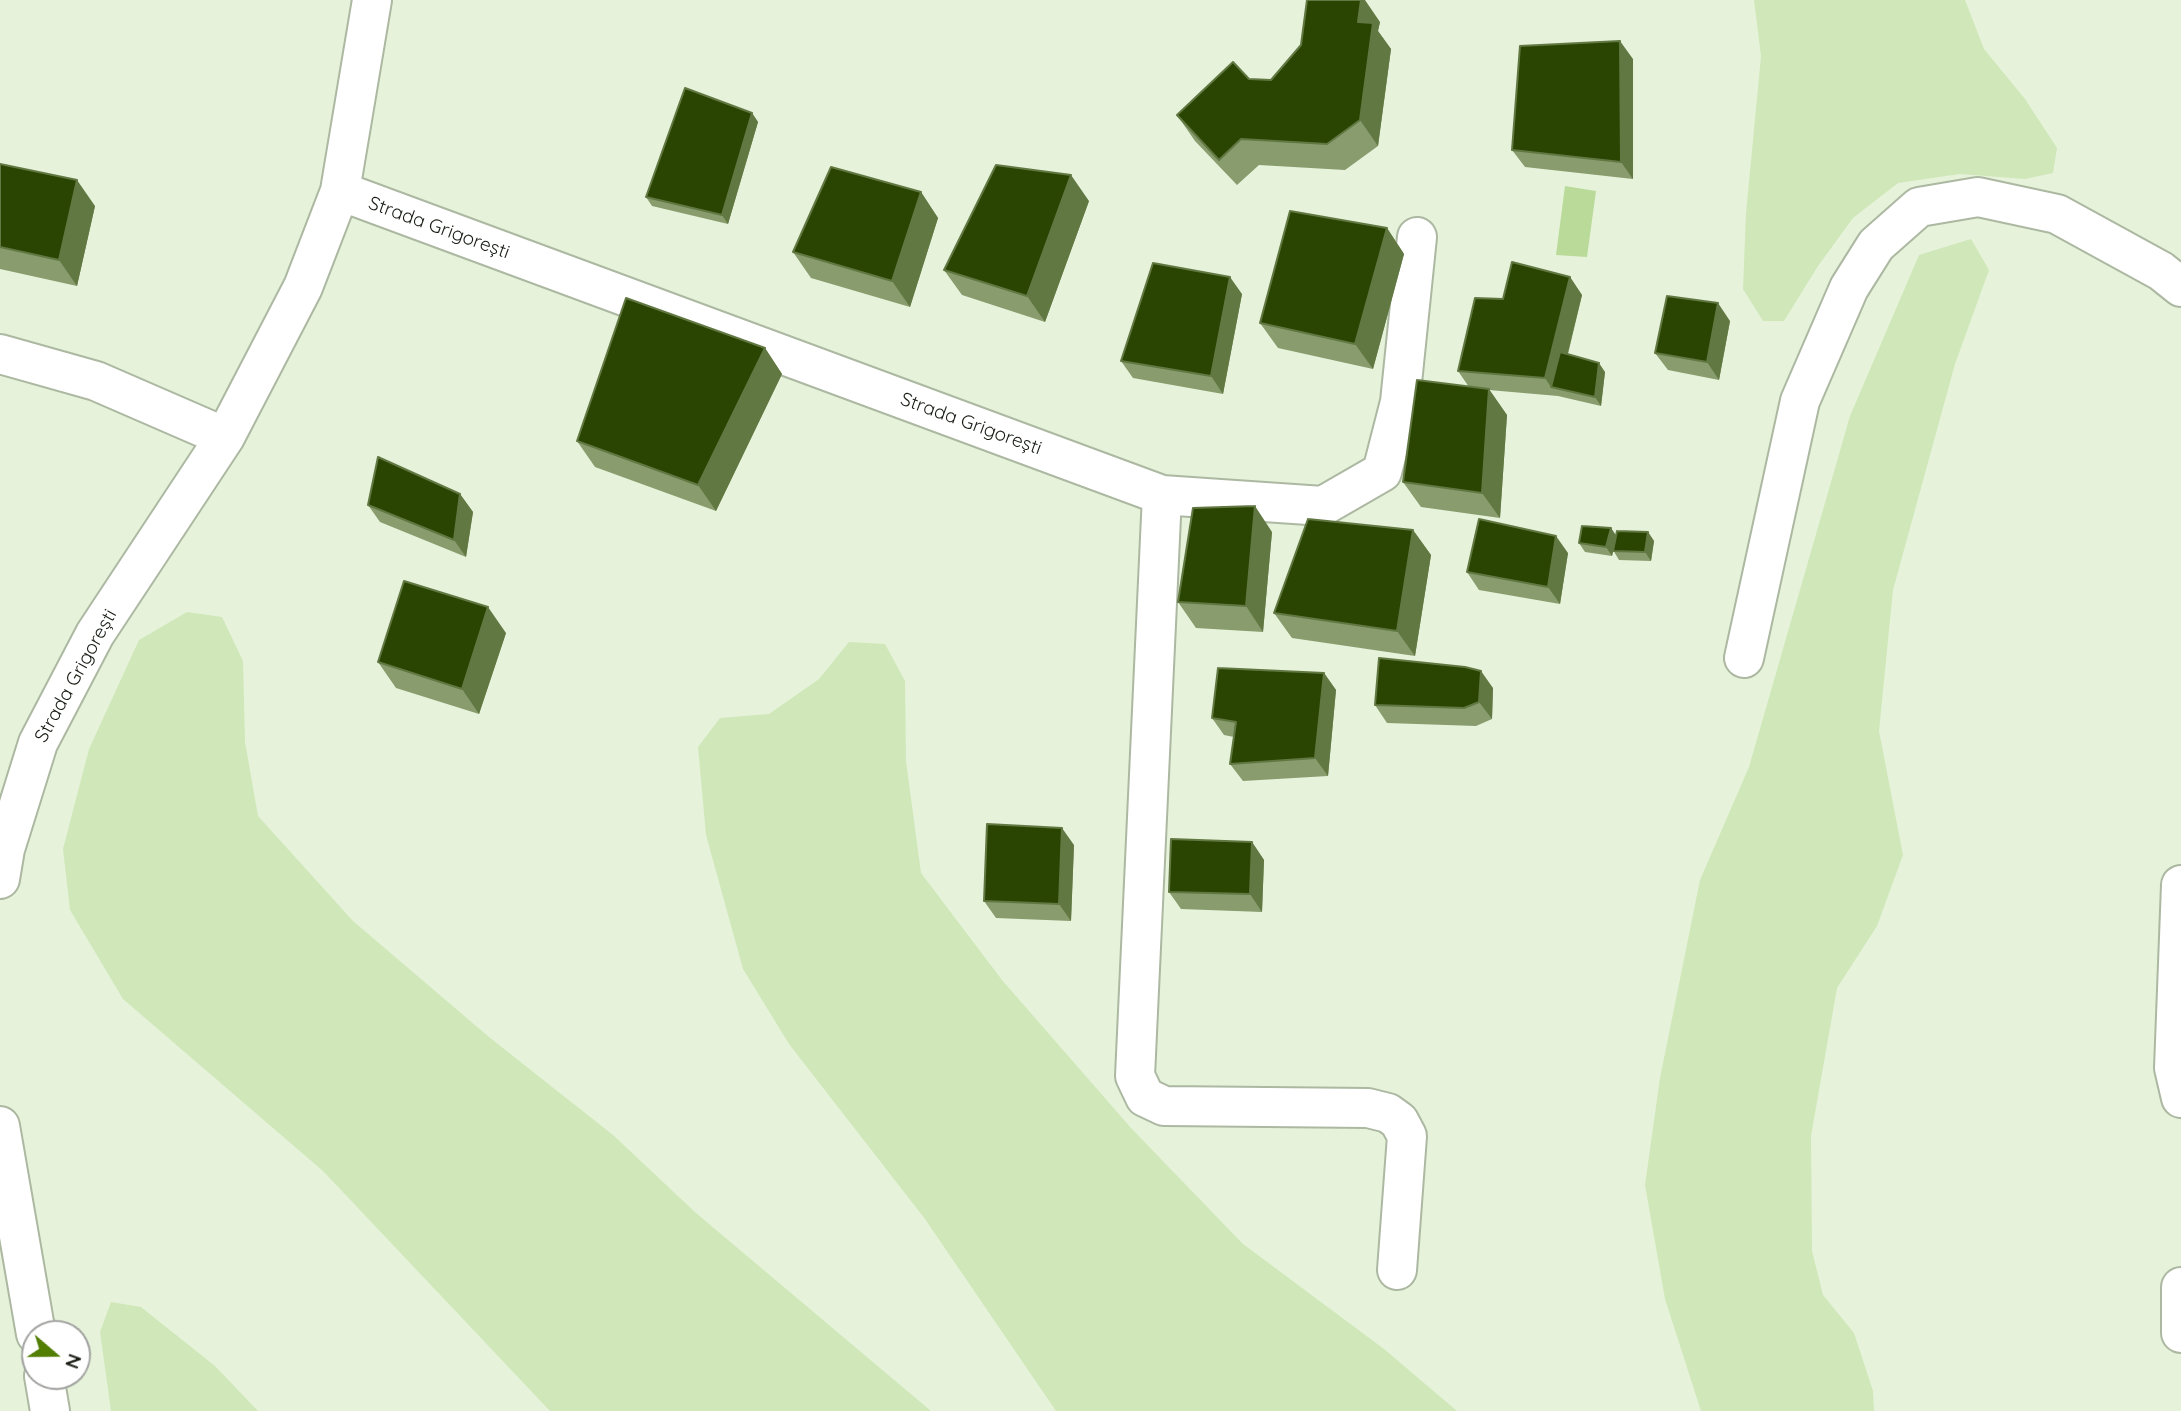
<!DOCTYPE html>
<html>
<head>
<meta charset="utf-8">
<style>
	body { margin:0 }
	#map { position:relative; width:2181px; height:1411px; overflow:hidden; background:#e6f3da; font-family:Quicksand,sans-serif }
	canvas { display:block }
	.north { position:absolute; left:21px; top:1320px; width:70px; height:70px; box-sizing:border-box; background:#fff; border:2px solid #a2a4a1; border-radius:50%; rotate:110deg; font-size:19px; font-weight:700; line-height:28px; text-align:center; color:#171c13 }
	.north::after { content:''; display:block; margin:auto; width:24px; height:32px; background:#527e04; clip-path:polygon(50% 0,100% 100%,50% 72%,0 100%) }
</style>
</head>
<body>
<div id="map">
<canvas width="2181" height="1411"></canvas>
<div class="north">N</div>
</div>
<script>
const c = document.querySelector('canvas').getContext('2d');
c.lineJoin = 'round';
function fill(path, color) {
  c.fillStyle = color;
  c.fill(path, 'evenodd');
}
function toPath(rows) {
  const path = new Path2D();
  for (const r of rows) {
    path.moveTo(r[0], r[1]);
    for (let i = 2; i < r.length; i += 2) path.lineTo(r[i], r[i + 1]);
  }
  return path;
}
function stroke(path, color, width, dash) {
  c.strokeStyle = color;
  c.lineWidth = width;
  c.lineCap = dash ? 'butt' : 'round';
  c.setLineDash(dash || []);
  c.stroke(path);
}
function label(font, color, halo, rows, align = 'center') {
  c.font = font + ' Quicksand,sans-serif';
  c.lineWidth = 7;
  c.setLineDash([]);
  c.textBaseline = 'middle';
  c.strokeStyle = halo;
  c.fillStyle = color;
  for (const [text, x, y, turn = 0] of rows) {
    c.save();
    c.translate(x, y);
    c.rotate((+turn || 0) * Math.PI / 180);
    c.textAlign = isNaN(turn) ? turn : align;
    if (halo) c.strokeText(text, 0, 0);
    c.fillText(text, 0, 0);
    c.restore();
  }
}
fill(toPath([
	[1754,0,1965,0,1984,49,2025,99,2057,148,2053,173,2025,179,1960,174,1898,183,1853,218,1818,266,1784,321,1763,321,1743,289,1746,213,1761,56],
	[1971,239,1989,270,1955,364,1893,590,1879,731,1903,855,1877,926,1837,988,1811,1136,1812,1251,1823,1295,1854,1333,1873,1391,1874,1411,1701,1411,1665,1299,1645,1185,1660,1078,1700,880,1749,767,1850,416,1919,255],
	[187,612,222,617,243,661,245,742,258,816,353,921,489,1037,613,1135,696,1213,931,1411,550,1411,323,1171,123,999,70,910,63,849,89,749,139,640],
	[849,642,885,644,905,681,906,761,921,873,1002,980,1131,1128,1243,1244,1384,1349,1457,1411,1056,1411,925,1219,789,1044,743,969,706,835,698,747,720,718,769,714,819,679],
	[111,1302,141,1307,215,1366,258,1411,111,1411,100,1332]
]), '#cfe7b9');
fill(toPath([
	[1565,186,1596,191,1587,257,1556,255]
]), '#b9da99');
const minor = toPath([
	[340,191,1162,495,1323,506,1382,472,1400,402,1417,237],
	[0,354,96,381,225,437],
	[1162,495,1135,1076,1145,1097,1164,1106,1368,1108,1388,1113,1399,1121,1407,1136,1397,1270],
	[1744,658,1800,401,1849,288,1876,245,1919,207,1978,197,2057,214,2161,271,2181,287],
	[0,879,5,849,38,743,95,634,225,437,303,287,340,191,372,0],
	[2181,885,2174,1068,2181,1098],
	[0,1126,36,1334],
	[2181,1287,2181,1333],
	[44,1376,50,1411]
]);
stroke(minor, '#acb8a1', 42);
stroke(minor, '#fff', 38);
fill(toPath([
	[1380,22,1378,31,1391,49,1378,146,1345,170,1259,165,1237,185,1195,141,1177,115,1249,79,1271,80],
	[1633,59,1633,179,1525,167,1512,150],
	[752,113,758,122,728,224,652,206,646,197],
	[0,164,95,206,77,286,0,269],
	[921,192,938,218,910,307,811,278,793,252],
	[1089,201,1045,322,962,295,944,270],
	[1387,228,1404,254,1373,369,1278,348,1260,323],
	[1570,277,1582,295,1568,354,1605,372,1601,406,1558,396,1489,390,1507,415,1500,518,1421,507,1403,482,1469,387,1458,371,1503,299],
	[1242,294,1223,394,1133,378,1121,361],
	[1730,321,1719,380,1668,370,1655,353],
	[765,348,782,374,716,511,595,467,577,441],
	[460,494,473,512,466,557,380,522,368,505],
	[1611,528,1616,536,1648,532,1654,541,1651,561,1619,560,1613,550,1612,556,1585,552,1579,543],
	[1413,530,1431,555,1415,656,1292,638,1274,613],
	[1272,532,1263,632,1196,628,1178,602],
	[1568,553,1560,604,1479,590,1467,572],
	[506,633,479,714,396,688,378,662],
	[1324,673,1336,690,1328,776,1243,781,1230,764,1234,737,1224,735,1212,718],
	[1493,688,1492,719,1476,726,1387,723,1375,705],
	[1252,842,1264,860,1262,912,1181,909,1169,892],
	[1074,845,1071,921,996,918,984,901]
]), '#889c6e');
fill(toPath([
	[1361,0,1365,0,1380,22,1378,31,1391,49,1378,146,1360,120,1358,22],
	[1620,41,1633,59,1633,179,1621,162],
	[752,113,758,122,728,224,722,215],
	[1071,175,1089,201,1045,322,1027,296],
	[77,180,95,206,77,286,59,260],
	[921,192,938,218,910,307,892,281],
	[1387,228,1404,254,1373,369,1355,344],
	[1230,277,1242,294,1223,394,1211,376],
	[1570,277,1582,295,1559,389,1551,387,1545,378],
	[1718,303,1730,321,1719,380,1707,362],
	[765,348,782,374,716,511,698,485],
	[1599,363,1605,372,1601,406,1595,397],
	[1489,389,1507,415,1500,518,1482,493],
	[460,494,473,512,466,557,454,540],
	[1255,506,1272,532,1263,632,1246,606],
	[1611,528,1617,537,1612,556,1606,547],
	[1413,530,1431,555,1415,656,1397,631],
	[1648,532,1654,541,1651,561,1645,552],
	[1556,536,1568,553,1560,604,1548,587],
	[488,607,506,633,479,714,462,689],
	[1481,671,1493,688,1492,719,1479,702],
	[1324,673,1336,690,1328,776,1315,758],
	[1062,828,1074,845,1071,921,1059,904],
	[1252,842,1264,860,1262,912,1250,894]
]), '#627843');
const building = toPath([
	[1307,0,1361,0,1358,22,1373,23,1360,120,1327,144,1241,139,1219,160,1177,115,1233,62,1249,79,1271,80,1301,45,1307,0],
	[1620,41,1621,162,1512,150,1520,46,1620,41],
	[685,88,752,113,722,215,646,197,685,88],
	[0,164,77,180,59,260,0,247,0,164],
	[996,165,1071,175,1027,296,944,270,996,165],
	[831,167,921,192,892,281,793,252,831,167],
	[1290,211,1387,228,1355,344,1260,323,1290,211],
	[1512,262,1570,277,1545,378,1458,371,1475,298,1503,299,1512,262],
	[1153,263,1230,277,1211,376,1121,361,1153,263],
	[1667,296,1718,303,1707,362,1655,353,1667,296],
	[626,298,765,348,698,485,577,441,626,298],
	[1560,352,1599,363,1595,397,1551,387,1560,352],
	[1417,380,1489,389,1482,493,1403,482,1417,380],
	[378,457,460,494,454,540,368,505,378,457],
	[1255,506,1246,606,1178,602,1193,508,1255,506],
	[1308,519,1413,530,1397,631,1274,613,1308,519],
	[1479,519,1556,536,1548,587,1467,572,1479,519],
	[1582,526,1611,528,1606,547,1579,543,1582,526],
	[1617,531,1648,532,1645,552,1613,551,1617,531],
	[404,581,488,607,462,689,378,662,404,581],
	[1379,658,1465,667,1481,671,1479,702,1464,708,1375,705,1379,658],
	[1218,668,1324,673,1315,758,1230,764,1236,722,1212,718,1218,668],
	[987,824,1062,828,1059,904,984,901,987,824],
	[1171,839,1252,842,1250,894,1169,892,1171,839]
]);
fill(building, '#2a4402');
stroke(building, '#627843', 2);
label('19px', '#171c13', '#fff', [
	["Strada Grigorești",439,228,20],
	["Strada Grigorești",971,424,20],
	["Strada Grigorești",76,676,-61]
]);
</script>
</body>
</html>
